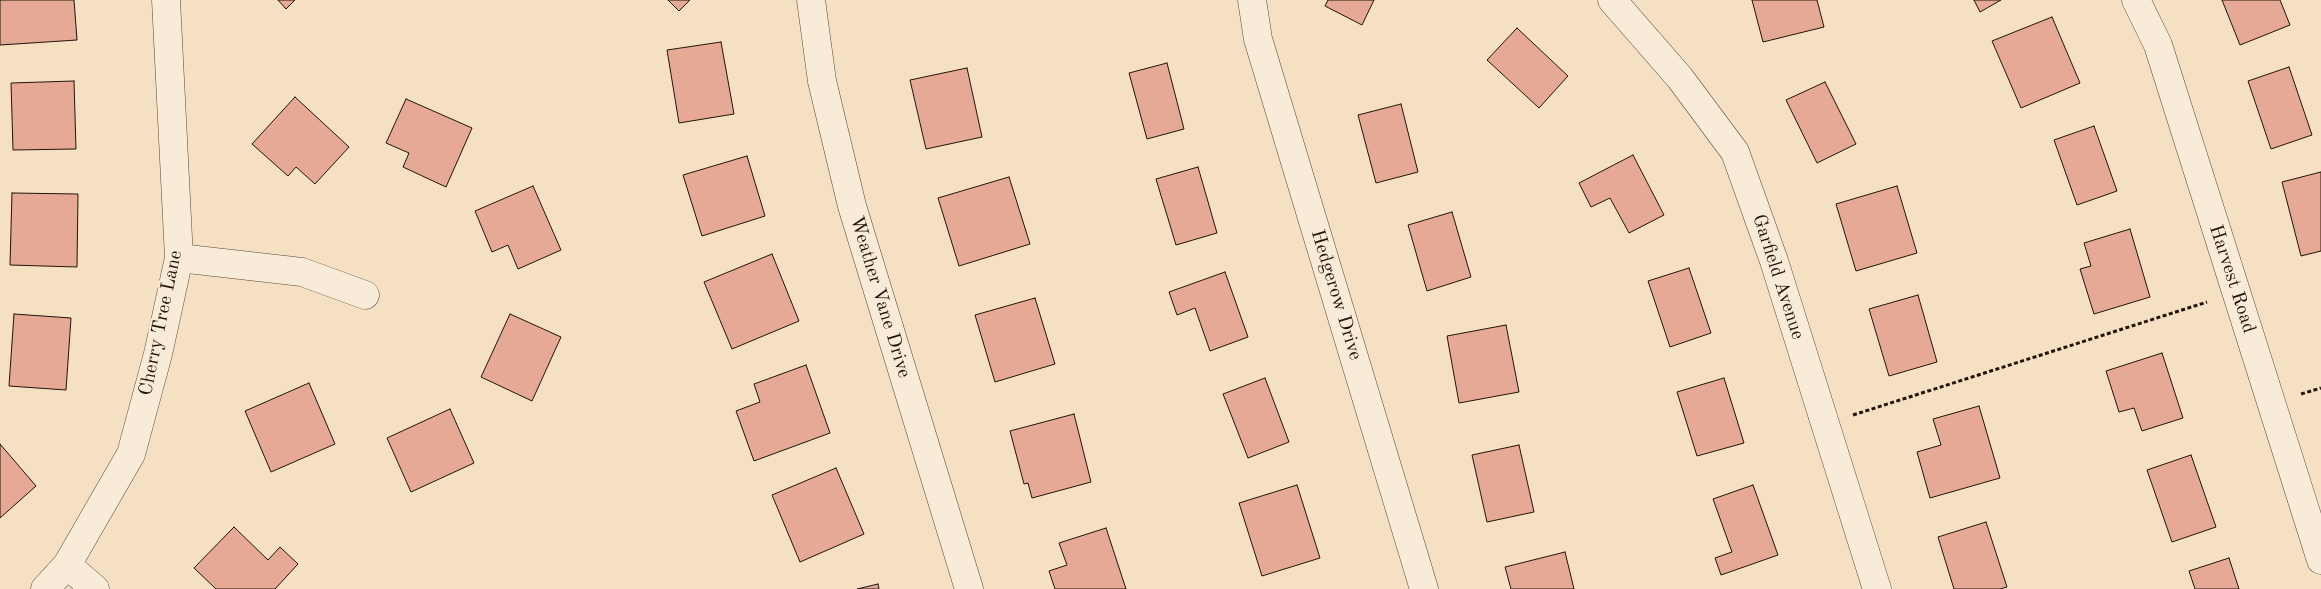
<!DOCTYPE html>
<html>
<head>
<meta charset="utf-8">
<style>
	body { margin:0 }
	canvas { display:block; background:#f5e0c3 }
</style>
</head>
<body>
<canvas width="2321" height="589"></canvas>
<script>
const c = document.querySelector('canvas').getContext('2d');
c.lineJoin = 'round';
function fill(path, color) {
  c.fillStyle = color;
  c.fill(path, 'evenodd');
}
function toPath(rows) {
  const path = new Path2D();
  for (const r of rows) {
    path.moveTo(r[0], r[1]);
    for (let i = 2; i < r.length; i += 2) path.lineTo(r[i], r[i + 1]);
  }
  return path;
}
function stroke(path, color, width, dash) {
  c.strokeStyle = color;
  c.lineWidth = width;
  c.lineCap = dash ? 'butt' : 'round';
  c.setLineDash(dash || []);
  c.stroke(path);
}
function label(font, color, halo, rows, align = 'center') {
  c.font = font + ' "Old Standard TT",serif';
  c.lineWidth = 4.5;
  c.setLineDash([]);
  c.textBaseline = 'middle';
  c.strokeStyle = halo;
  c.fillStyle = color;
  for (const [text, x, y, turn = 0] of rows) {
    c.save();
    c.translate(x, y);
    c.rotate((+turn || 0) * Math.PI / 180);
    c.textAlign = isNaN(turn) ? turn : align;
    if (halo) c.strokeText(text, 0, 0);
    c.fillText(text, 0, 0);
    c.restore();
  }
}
const building = toPath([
	[0,0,74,0,77,40,0,45,0,0],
	[278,0,295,0,286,9,278,0],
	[668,0,690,0,679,11,668,0],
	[1328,0,1374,0,1362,25,1325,6,1328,0],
	[1752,0,1817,0,1824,27,1763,42,1752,0],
	[1974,0,2001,0,1980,12,1974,0],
	[2222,0,2280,0,2290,25,2240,45,2222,0],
	[2052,17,2080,83,2021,108,1992,41,2052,17],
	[1517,28,1568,76,1539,108,1487,60,1517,28],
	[721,42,734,114,679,123,667,50,721,42],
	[1167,63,1184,129,1147,139,1129,73,1167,63],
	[2289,67,2312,135,2271,149,2248,81,2289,67],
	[967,68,982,137,926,149,910,80,967,68],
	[74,81,76,149,13,150,11,83,74,81],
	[1825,82,1856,144,1817,163,1786,100,1825,82],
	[295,97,349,147,315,184,296,167,288,176,252,144,295,97],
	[406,99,472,128,446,187,403,167,409,153,386,143,406,99],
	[1401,104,1418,172,1376,183,1358,115,1401,104],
	[2094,126,2117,191,2077,205,2054,140,2094,126],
	[1633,155,1664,215,1629,233,1610,198,1591,207,1579,183,1633,155],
	[747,156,765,216,702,236,683,175,747,156],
	[1198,167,1217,233,1176,245,1156,179,1198,167],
	[2321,172,2321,251,2301,256,2282,182,2321,172],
	[1009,177,1030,244,959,266,938,198,1009,177],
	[533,186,561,250,518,269,508,245,492,252,475,211,533,186],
	[1897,186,1917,253,1856,271,1836,204,1897,186],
	[12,193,78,194,77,267,10,265,12,193],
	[1452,212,1471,277,1427,291,1408,225,1452,212],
	[2130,229,2150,297,2094,314,2080,269,2091,266,2084,243,2130,229],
	[772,254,799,321,732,349,704,282,772,254],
	[1689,268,1711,333,1670,347,1648,281,1689,268],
	[1225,272,1248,337,1210,351,1195,308,1177,315,1169,292,1225,272],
	[1918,295,1937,362,1889,376,1869,309,1918,295],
	[1035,298,1055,364,995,382,975,315,1035,298],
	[14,314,71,318,66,390,9,386,14,314],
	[510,314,561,337,532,401,481,377,510,314],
	[1506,325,1519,392,1459,403,1447,336,1506,325],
	[2162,353,2183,418,2142,431,2134,408,2119,412,2106,371,2162,353],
	[806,365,830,433,754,461,736,411,760,402,754,384,806,365],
	[1265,378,1289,442,1248,458,1223,394,1265,378],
	[1724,378,1744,443,1697,456,1677,392,1724,378],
	[309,383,335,444,271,472,245,411,309,383],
	[1979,406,2000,478,1930,498,1917,452,1941,445,1933,419,1979,406],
	[450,409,474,463,411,492,387,438,450,409],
	[1074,414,1091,482,1032,498,1028,483,1024,484,1010,431,1074,414],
	[0,444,36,486,0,518,0,444],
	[1519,445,1534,512,1487,522,1472,455,1519,445],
	[2191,455,2216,527,2172,542,2147,470,2191,455],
	[836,468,864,534,800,562,772,495,836,468],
	[1297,485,1320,558,1262,576,1239,503,1297,485],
	[1753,485,1778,555,1721,575,1715,558,1732,552,1713,499,1753,485],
	[1986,522,2007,587,2000,589,1954,589,1938,537,1986,522],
	[234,527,268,560,280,547,298,564,275,589,216,589,194,568,234,527],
	[1106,528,1126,589,1055,589,1049,571,1067,565,1059,543,1106,528],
	[1565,552,1574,589,1511,589,1505,567,1565,552],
	[2229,558,2239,589,2195,589,2189,571,2229,558],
	[878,584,879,589,857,589,878,584]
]);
fill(building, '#e5a995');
stroke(building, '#22140a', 1);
const street = toPath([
	[811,0,822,81,852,206,969,589],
	[1252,0,1258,39,1424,589],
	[1612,0,1680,78,1735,152,1774,261,1877,589],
	[2136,0,2158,45,2321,560],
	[179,258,302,272,365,295],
	[67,565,95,589],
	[45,589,67,565,131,454,158,354,179,258,166,0]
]);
stroke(street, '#574738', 29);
stroke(toPath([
	[2301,394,2321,388],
	[1853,415,2207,302]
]), '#22140a', 3, [4, 2.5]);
stroke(street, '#f8ebd8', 28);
label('19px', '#22140a', '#f8ebd8', [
	["Garfield Avenue",1778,277,72],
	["Harvest Road",2232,279,72],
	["Hedgerow Drive",1336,295,73],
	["Weather Vane Drive",880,297,73],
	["Cherry Tree Lane",161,323,-78]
]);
</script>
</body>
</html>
